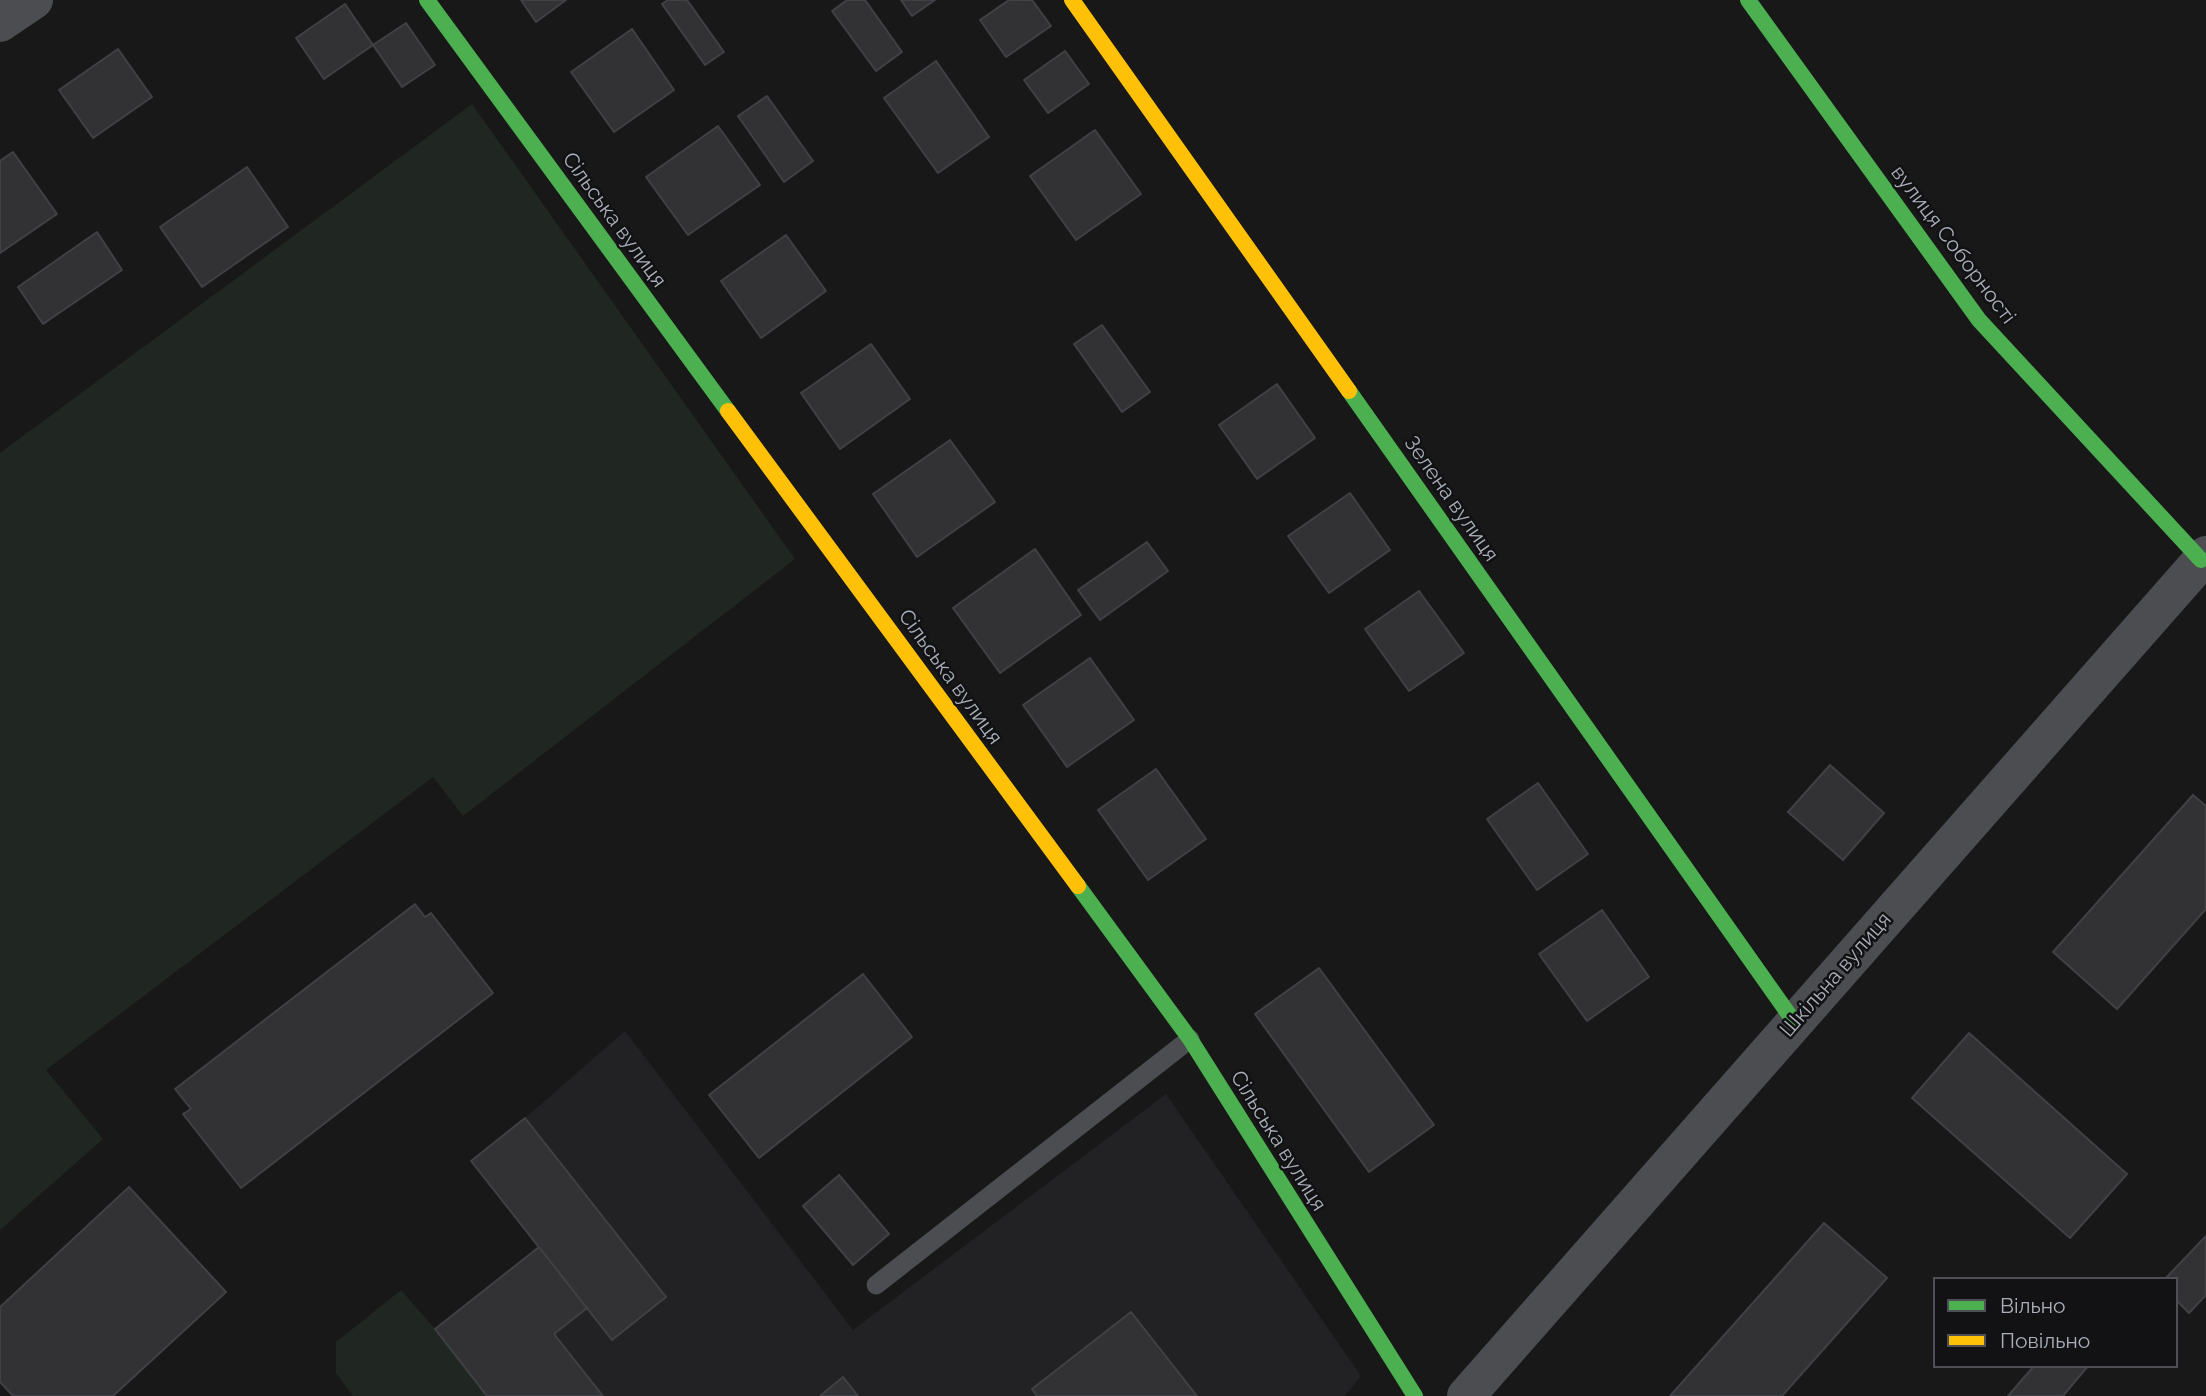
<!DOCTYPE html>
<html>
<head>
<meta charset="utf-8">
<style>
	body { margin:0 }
	#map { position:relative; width:2206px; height:1396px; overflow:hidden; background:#181818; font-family:Raleway,sans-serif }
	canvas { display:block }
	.legend { position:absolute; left:1933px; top:1277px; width:245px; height:91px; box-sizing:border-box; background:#121214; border:2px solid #4e5056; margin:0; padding:9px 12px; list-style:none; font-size:21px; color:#a9aeb8 }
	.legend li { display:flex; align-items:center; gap:14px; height:35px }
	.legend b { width:35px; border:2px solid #4e5056 }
</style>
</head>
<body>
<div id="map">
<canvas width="2206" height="1396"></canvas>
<ul class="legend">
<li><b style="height:9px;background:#4caf50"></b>Вільно</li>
<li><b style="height:9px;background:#ffc107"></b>Повільно</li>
</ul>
</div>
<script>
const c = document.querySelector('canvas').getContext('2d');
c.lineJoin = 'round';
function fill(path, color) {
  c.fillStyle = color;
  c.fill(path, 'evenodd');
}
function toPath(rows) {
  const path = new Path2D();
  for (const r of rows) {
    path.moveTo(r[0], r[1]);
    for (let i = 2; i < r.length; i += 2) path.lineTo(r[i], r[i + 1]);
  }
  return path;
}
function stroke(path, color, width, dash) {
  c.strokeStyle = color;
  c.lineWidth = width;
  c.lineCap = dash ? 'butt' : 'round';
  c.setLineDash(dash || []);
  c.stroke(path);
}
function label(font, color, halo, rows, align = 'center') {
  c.font = font + ' Raleway,sans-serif';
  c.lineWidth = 5;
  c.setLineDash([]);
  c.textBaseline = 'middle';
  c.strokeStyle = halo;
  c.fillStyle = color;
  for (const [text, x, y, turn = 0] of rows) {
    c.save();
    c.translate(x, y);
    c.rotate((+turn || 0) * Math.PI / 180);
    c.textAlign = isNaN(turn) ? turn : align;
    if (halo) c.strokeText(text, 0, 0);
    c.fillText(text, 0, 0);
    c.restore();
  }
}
fill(toPath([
	[625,1031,853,1330,1166,1094,1361,1376,1345,1396,487,1396,435,1329,539,1247,471,1161,525,1118]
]), '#222224');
fill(toPath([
	[472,104,795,559,463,816,433,777,46,1070,103,1139,0,1230,0,453],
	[401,1290,435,1329,487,1396,353,1396,336,1373,336,1342]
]), '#202621');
const building = toPath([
	[521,0,566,0,536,22,521,0],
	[668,0,687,0,724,52,705,65,662,4,668,0],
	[847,0,865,0,902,52,876,71,832,11,847,0],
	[901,0,935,0,912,16,901,0],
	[1009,0,1032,0,1051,26,1006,57,980,20,1009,0],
	[345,4,373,45,324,79,296,38,345,4],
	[406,23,435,65,402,87,373,45,406,23],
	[632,29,674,90,614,132,571,72,632,29],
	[118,49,152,97,93,138,59,90,118,49],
	[1065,51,1089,84,1048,113,1024,80,1065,51],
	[936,61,989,137,938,173,884,98,936,61],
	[767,96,813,161,784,182,738,116,767,96],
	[718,126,760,185,688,235,646,177,718,126],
	[1095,130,1141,194,1076,240,1030,176,1095,130],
	[13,152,57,214,0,253,0,161,13,152],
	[247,167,288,227,202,287,160,227,247,167],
	[97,232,122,270,43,324,18,287,97,232],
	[786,235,826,291,761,338,721,281,786,235],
	[1102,325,1150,392,1122,412,1074,344,1102,325],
	[871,344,910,399,840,449,801,393,871,344],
	[1277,384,1315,438,1257,479,1219,425,1277,384],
	[950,440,995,502,917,557,873,494,950,440],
	[1350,493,1390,550,1329,593,1288,536,1350,493],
	[1147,542,1168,571,1100,620,1078,590,1147,542],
	[1035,549,1081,615,1000,673,953,608,1035,549],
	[1419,591,1464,653,1409,691,1365,629,1419,591],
	[1090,658,1134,720,1067,767,1023,705,1090,658],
	[1830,765,1884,813,1843,860,1788,812,1830,765],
	[1156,769,1206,839,1148,880,1098,810,1156,769],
	[1538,783,1588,854,1537,890,1487,819,1538,783],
	[2193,795,2206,806,2206,909,2117,1009,2053,952,2193,795],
	[415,904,425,917,431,913,493,993,241,1188,183,1114,191,1109,175,1089,415,904],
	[1602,910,1649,977,1587,1021,1539,954,1602,910],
	[1319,968,1434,1125,1369,1172,1255,1014,1319,968],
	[863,974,912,1037,759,1158,709,1095,863,974],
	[1969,1033,2127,1174,2070,1238,1912,1098,1969,1033],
	[525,1118,666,1297,612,1340,471,1161,525,1118],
	[839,1175,889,1234,853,1265,803,1206,839,1175],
	[129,1187,226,1292,113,1396,13,1396,0,1382,0,1307,129,1187],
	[1824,1223,1887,1278,1782,1396,1670,1396,1824,1223],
	[2206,1236,2206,1295,2189,1313,2176,1300,2176,1279,2165,1279,2206,1236],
	[539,1247,587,1308,554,1334,603,1396,487,1396,435,1329,539,1247],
	[1131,1312,1197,1396,1037,1396,1032,1389,1131,1312],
	[2034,1366,2088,1366,2063,1396,2008,1396,2034,1366],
	[843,1377,858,1396,820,1396,843,1377]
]);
fill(building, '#323234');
stroke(building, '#404144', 2);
stroke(toPath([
	[876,1285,1190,1039]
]), '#4c4d50', 19);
stroke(toPath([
	[0,23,34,0],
	[1466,1396,2206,555]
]), '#4c4d50', 38);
stroke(toPath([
	[427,0,728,411],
	[1748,0,1979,320,2201,560],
	[1349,391,1795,1023],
	[1078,886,1190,1039,1415,1396]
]), '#4caf50', 16);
stroke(toPath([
	[1072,0,1349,391],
	[728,411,1078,886]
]), '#ffc107', 16);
label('21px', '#a9aeb8', '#121214', [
	["Сільська вулиця",614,220,54],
	["вулиця Соборності",1953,245,53],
	["Зелена вулиця",1451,499,55],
	["Сільська вулиця",950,677,54],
	["Шкільна вулиця",1836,975,-49],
	["Сільська вулиця",1278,1141,58]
]);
</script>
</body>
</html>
